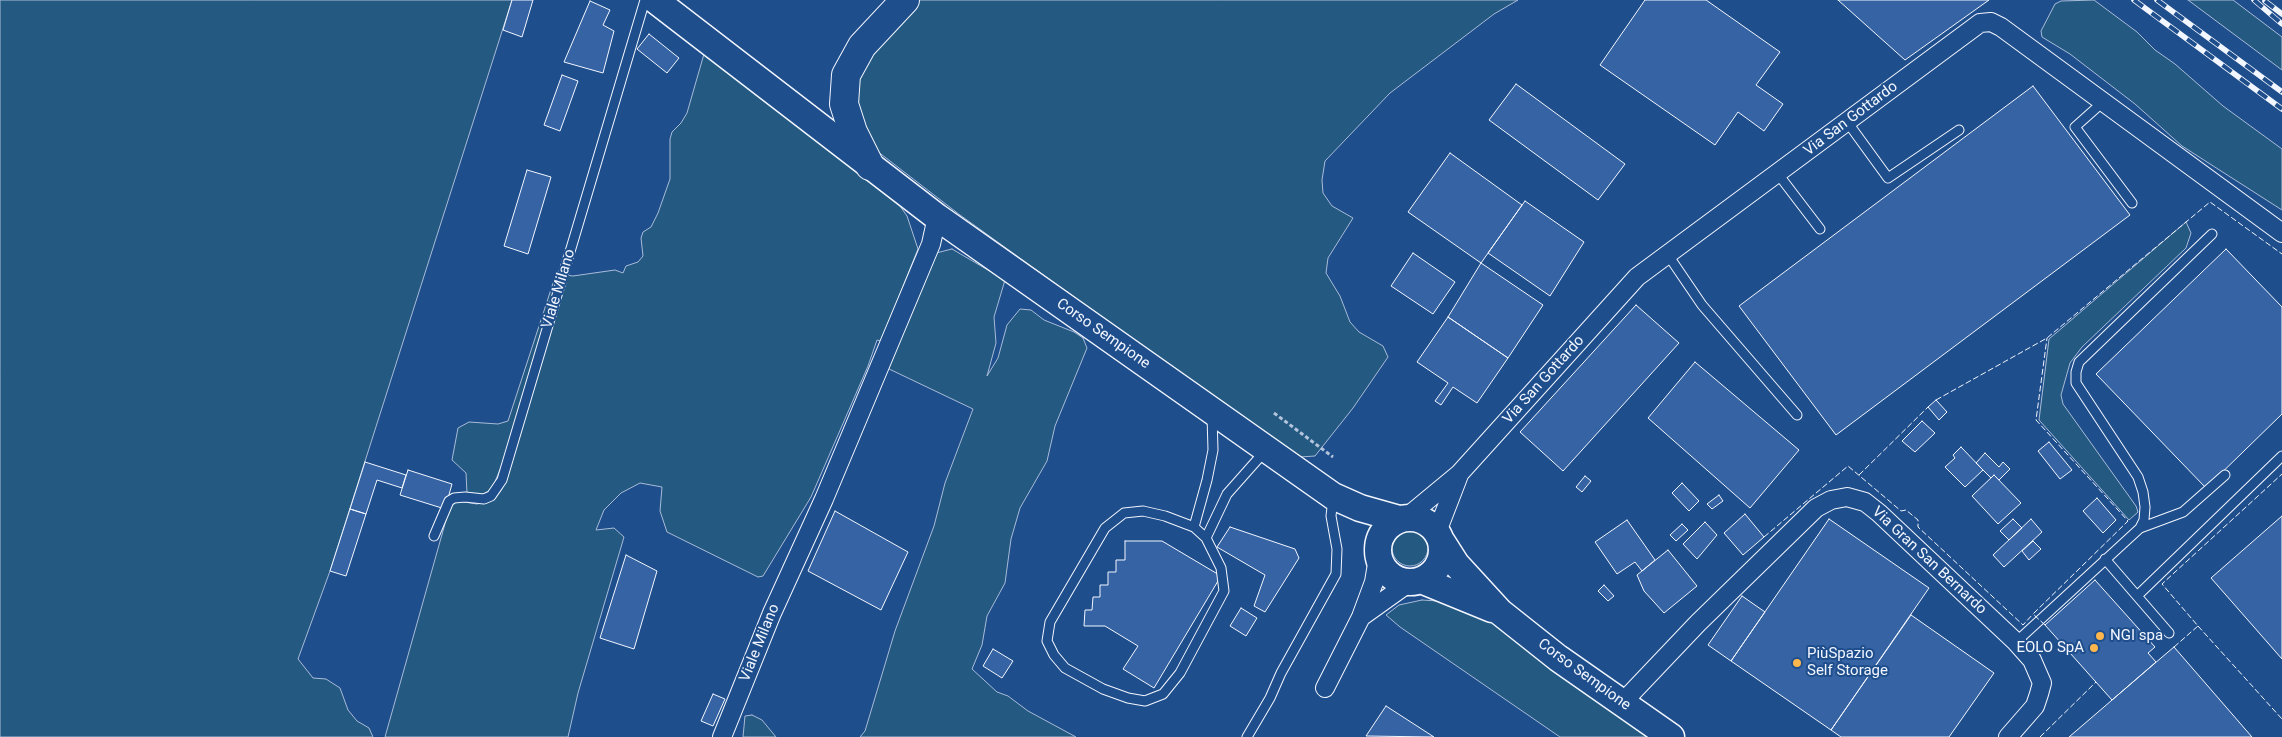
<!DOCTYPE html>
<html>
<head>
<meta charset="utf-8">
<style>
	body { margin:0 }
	canvas { display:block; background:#1f4e8c }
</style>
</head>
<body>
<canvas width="2282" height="737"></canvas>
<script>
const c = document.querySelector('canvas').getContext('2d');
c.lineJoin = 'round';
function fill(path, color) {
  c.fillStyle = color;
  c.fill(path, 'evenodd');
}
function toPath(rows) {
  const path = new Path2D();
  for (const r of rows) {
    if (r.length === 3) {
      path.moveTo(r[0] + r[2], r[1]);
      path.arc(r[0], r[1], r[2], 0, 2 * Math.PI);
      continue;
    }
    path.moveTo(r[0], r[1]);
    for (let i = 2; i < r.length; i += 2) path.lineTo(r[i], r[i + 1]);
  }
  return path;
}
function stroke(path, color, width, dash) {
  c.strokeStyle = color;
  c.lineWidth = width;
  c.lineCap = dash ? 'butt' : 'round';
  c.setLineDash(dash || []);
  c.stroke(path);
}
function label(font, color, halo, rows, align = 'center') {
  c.font = font + ' Roboto,sans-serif';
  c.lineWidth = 4;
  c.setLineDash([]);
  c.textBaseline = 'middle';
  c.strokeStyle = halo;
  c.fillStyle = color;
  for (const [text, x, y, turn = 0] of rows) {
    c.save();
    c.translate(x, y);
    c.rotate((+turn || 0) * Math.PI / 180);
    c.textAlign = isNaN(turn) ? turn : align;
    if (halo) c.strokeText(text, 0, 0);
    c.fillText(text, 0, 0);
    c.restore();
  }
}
const green = toPath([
	[0,0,512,0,330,571,298,659,313,678,326,679,340,688,348,710,357,721,369,728,373,737,0,737,0,0],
	[915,0,1518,0,1494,14,1390,93,1325,161,1322,180,1323,193,1332,206,1353,218,1328,258,1326,273,1340,296,1350,322,1359,332,1383,346,1388,357,1353,408,1315,456,1300,457,1290,452,960,215,877,151,854,112,858,69,915,0],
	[2094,0,2137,32,2155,50,2175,64,2223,106,2282,149,2282,210,2182,146,2135,104,2070,54,2042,37,2041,31,2055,4,2061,1,2094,0],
	[2188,0,2233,0,2282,37,2282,70,2188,0],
	[704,54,900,206,907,216,918,249,881,341,877,340,868,366,811,497,763,576,758,577,667,532,660,511,662,487,640,483,621,493,604,510,596,530,614,528,624,537,578,693,568,737,385,737,450,506,458,501,477,504,495,499,502,489,509,471,506,455,492,489,481,495,467,493,466,473,452,460,458,428,469,422,498,424,508,421,556,274,573,276,615,270,623,273,626,266,638,262,643,256,641,238,643,232,651,227,658,213,670,179,670,139,672,132,681,123,687,113,704,54],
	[2186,222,2191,233,2186,248,2082,347,2070,363,2061,395,2063,404,2136,506,2138,512,2129,520,2039,420,2049,339,2186,222],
	[952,249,1005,280,994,317,996,343,987,376,998,358,1007,325,1020,309,1031,310,1044,320,1074,332,1083,338,1087,348,1055,426,1047,461,1020,508,1011,539,1005,583,987,616,982,645,972,669,997,692,1008,696,1028,711,1076,737,860,737,865,731,895,631,934,526,945,483,973,409,887,368,936,253,952,249],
	[1410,548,18],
	[1422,600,1438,601,1479,614,1504,629,1654,737,1560,737,1400,627,1386,615,1399,605,1422,600],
	[752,715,762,720,776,737,743,737,745,716,752,715]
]);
fill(green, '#245a82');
stroke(green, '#a8bbd7', 1);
const building = toPath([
	[512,0,533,0,522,37,503,30,512,0],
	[1645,0,1706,0,1780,52,1756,85,1783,104,1764,131,1738,112,1715,145,1600,65,1645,0],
	[1838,0,1989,0,1905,60,1838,0],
	[590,1,610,10,603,25,614,31,603,73,564,62,590,1],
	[649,34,679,58,667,73,637,49,649,34],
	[562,75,578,81,560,131,544,125,562,75],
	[1516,84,1625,164,1598,200,1489,120,1516,84],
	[2033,86,2130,215,1836,435,1739,306,2033,86],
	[1450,153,1522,205,1481,263,1408,212,1450,153],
	[527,170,551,177,528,254,504,246,527,170],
	[1525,201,1584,242,1550,296,1488,253,1525,201],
	[2226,249,2282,307,2282,414,2206,488,2096,374,2226,249],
	[1413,253,1455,282,1433,314,1391,286,1413,253],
	[1481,263,1543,305,1508,358,1448,317,1481,263],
	[1636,305,1679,343,1563,471,1520,432,1636,305],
	[1448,317,1508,358,1477,403,1453,387,1441,405,1435,401,1448,383,1417,362,1448,317],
	[1695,362,1799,450,1750,508,1648,418,1695,362],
	[1936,400,1947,412,1939,420,1928,407,1936,400],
	[1922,421,1935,433,1915,452,1902,441,1922,421],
	[2049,442,2072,470,2060,479,2038,451,2049,442],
	[1961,447,1983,470,1965,487,1945,467,1955,458,1953,455,1961,447],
	[1985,453,1999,467,2003,462,2010,469,1999,480,1994,475,1991,478,1976,463,1985,453],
	[365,462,406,475,402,488,377,480,366,514,350,509,365,462],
	[408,470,452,484,445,509,400,495,408,470],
	[1994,475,2021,503,1998,524,1972,496,1994,475],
	[1585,476,1591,481,1582,492,1576,487,1585,476],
	[1682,483,1699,501,1689,511,1672,493,1682,483],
	[1719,495,1723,501,1712,509,1707,504,1719,495],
	[2097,498,2116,520,2103,533,2083,511,2097,498],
	[350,509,366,514,346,576,330,571,350,509],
	[835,511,908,552,881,610,808,571,835,511],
	[1745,514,1764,537,1743,555,1724,533,1745,514],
	[2282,516,2282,659,2211,578,2282,516],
	[1829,519,1929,588,1831,730,1731,661,1829,519],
	[2013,519,2022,528,2009,540,2000,531,2013,519],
	[2031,519,2042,532,2004,567,1993,555,2031,519],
	[1627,520,1655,560,1642,571,1635,562,1617,574,1595,542,1627,520],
	[1705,522,1717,535,1697,559,1683,544,1705,522],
	[1682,524,1688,530,1676,541,1670,535,1682,524],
	[1230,527,1295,549,1299,558,1265,612,1254,606,1265,575,1217,547,1230,527],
	[1125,541,1162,541,1221,576,1154,688,1123,669,1138,646,1105,626,1084,626,1085,610,1092,610,1093,597,1100,597,1100,585,1108,585,1108,572,1116,572,1116,560,1125,560,1125,541],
	[2033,541,2041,549,2029,560,2022,551,2033,541],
	[1668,550,1697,586,1664,613,1644,591,1637,575,1668,550],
	[626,555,657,571,634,649,600,638,626,555],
	[2095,580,2155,647,2148,653,2156,662,2112,700,2045,625,2095,580],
	[1604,585,1614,596,1608,601,1598,591,1604,585],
	[1742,596,1765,612,1731,661,1708,645,1742,596],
	[1241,608,1257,618,1246,636,1230,626,1241,608],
	[1911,615,1994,673,1949,737,1841,737,1831,730,1911,615],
	[2174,647,2252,737,2069,737,2161,658,2174,647],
	[993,649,1013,661,1002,678,983,666,993,649],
	[713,694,725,699,713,726,701,721,713,694],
	[1386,706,1434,737,1366,736,1386,706]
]);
fill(building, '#3563a3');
stroke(building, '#f2f6ff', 1);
const service = toPath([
	[2103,102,2075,127,2132,203],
	[1848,123,1888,178,1959,130],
	[1778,174,1820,229],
	[1668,255,1702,305,1797,415],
	[1143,511,1165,516,1194,527,1206,538,1221,568,1224,591,1180,673,1163,694,1145,701,1128,698,1103,689,1065,668,1054,655,1047,641,1050,622,1105,528,1124,513,1143,511],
	[1194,527,1207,480,1213,450,1212,416],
	[2140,528,2144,520,2145,507,2143,492,2138,477,2076,383,2076,372,2079,362,2212,234],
	[434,536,449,501,454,498,465,497,484,499,491,496,502,480,645,0],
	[1206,538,1227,494,1266,450],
	[2105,559,2169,633],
	[2137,596,2282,456],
	[2016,642,2140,528,2183,512,2225,475],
	[1247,737,1270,698,1281,673,1336,574,1337,549,1331,516,1333,498]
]);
const minor = toPath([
	[1407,517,1459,474,1637,277,1980,23,1991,22,2001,27,2282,233],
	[1437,532,1459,475],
	[1361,617,1410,582],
	[1325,688,1361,617,1374,582,1378,558],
	[1622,703,1698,623,1816,508,1831,500,1847,497,1865,502,1879,513,2016,642,2032,660,2042,683,2039,694,2035,706,2008,737],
	[722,737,772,613,824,499,931,244,937,217]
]);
const primary = toPath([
	[655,0,937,217,1333,496,1360,508,1399,519],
	[1410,550,32],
	[1442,542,1456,564,1500,612,1558,658,1671,737],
	[1421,580,1492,609]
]);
const trunk = toPath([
	[870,166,853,132,844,104,846,75,862,46,905,0]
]);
stroke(service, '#f2f6ff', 11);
stroke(minor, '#f2f6ff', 20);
stroke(primary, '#f2f6ff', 29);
stroke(trunk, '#f2f6ff', 30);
stroke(toPath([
	[1274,413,1333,457]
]), '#b3c4dc', 3, [4, 2.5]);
stroke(service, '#1f4e8c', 9);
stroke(minor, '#1f4e8c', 18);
stroke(primary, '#1f4e8c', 26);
stroke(trunk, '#1f4e8c', 28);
const rail = toPath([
	[2134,0,2282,109],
	[2157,0,2282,92],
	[2254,0,2282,24],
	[2265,1,2282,14]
]);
stroke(rail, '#f2f6ff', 5.5);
stroke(rail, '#1f4e8c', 4, [11]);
stroke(toPath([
	[1936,400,2047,338,2210,202,2282,254],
	[1859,475,1928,407],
	[1764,537,1848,466,1901,511,1906,510,1918,520,1918,527,2023,625,2033,614],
	[2045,625,2033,614,2128,521,2036,420,2047,338],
	[2198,626,2282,719],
	[2174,647,2198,626,2162,584,2282,474],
	[2040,737,2096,682]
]), '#f2f6ff', 1, [6, 2.5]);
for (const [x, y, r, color] of [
	[2100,636,5,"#ffb74d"],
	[2094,648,5,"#ffb74d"],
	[1797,663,5,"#ffb74d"]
]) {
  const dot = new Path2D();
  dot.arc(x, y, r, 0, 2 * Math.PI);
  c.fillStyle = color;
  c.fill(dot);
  stroke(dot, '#1f4e8c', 2);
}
label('15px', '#f2f6ff', '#1f4e8c', [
	["Via San Gottardo",1851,119,-37],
	["Viale Milano",559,289,-73],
	["Corso Sempione",1103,334,35],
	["Via San Gottardo",1544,380,-48],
	["Via Gran San Bernardo",1929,561,43],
	["Viale Milano",760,643,-68],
	["Corso Sempione",1584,675,36]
]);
label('15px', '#f2f6ff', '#1f4e8c', [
	["NGI spa",2110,636],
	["EOLO SpA",2084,648,"right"],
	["PiùSpazio",1807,654],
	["Self Storage",1807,671]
], 'left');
</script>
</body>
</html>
